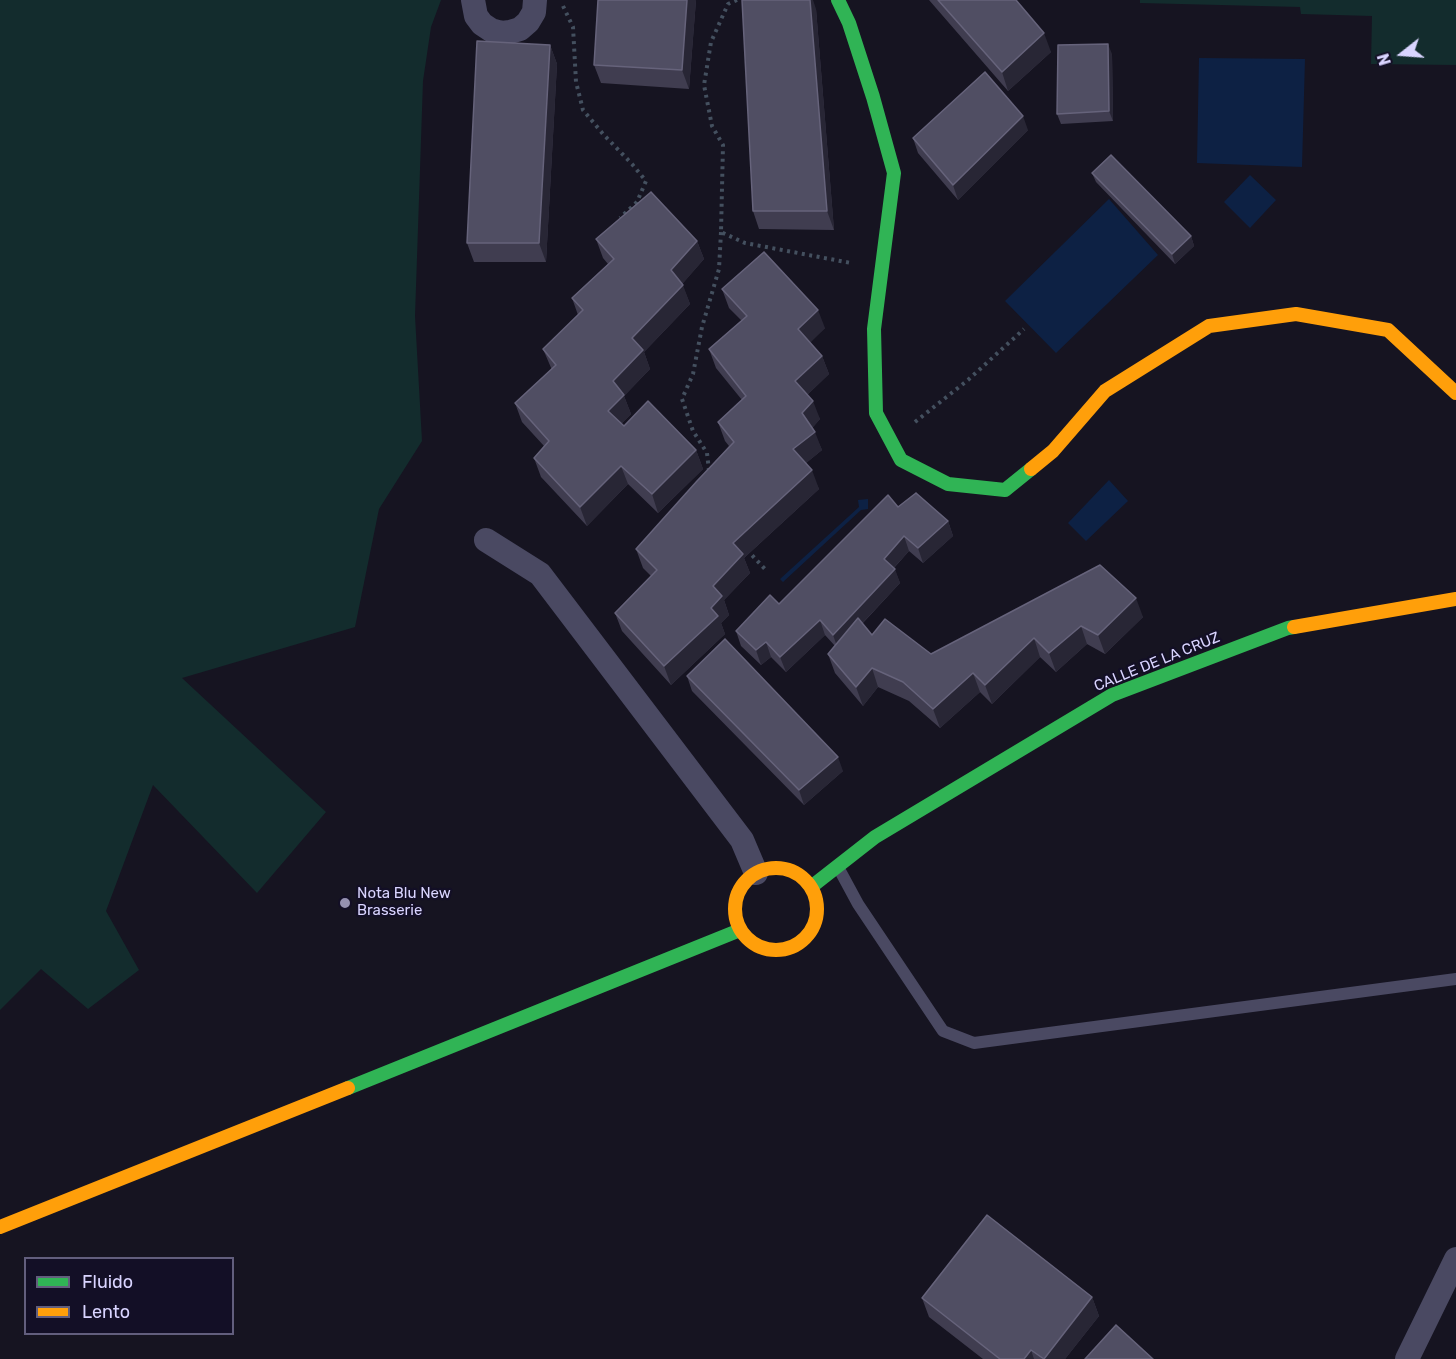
<!DOCTYPE html>
<html>
<head>
<meta charset="utf-8">
<style>
	body { margin:0 }
	#map { position:relative; width:1456px; height:1359px; overflow:hidden; background:#161421; font-family:Rubik,sans-serif }
	canvas { display:block }
	.legend { position:absolute; left:24px; top:1257px; width:210px; height:78px; box-sizing:border-box; background:#130f26; border:2px solid #625e7d; margin:0; padding:8px 10px; list-style:none; font-size:18px; color:#d9d4ff }
	.legend li { display:flex; align-items:center; gap:12px; height:30px }
	.legend b { width:30px; border:2px solid #625e7d }
	.north { position:absolute; left:1372px; top:24px; width:60px; height:60px; -webkit-text-stroke:4px #130f26; paint-order:stroke; rotate:253deg; font-size:16px; font-weight:700; line-height:24px; text-align:center; color:#d9d4ff }
	.north::after { content:''; display:block; margin:auto; width:21px; height:27px; background:#d9d4ff; clip-path:polygon(50% 0,100% 100%,50% 72%,0 100%) }
</style>
</head>
<body>
<div id="map">
<canvas width="1456" height="1359"></canvas>
<ul class="legend">
<li><b style="height:8px;background:#30b455"></b>Fluido</li>
<li><b style="height:8px;background:#ff9f0a"></b>Lento</li>
</ul>
<div class="north">N</div>
</div>
<script>
const c = document.querySelector('canvas').getContext('2d');
c.lineJoin = 'round';
function fill(path, color) {
  c.fillStyle = color;
  c.fill(path, 'evenodd');
}
function toPath(rows) {
  const path = new Path2D();
  for (const r of rows) {
    if (r.length === 3) {
      path.moveTo(r[0] + r[2], r[1]);
      path.arc(r[0], r[1], r[2], 0, 2 * Math.PI);
      continue;
    }
    path.moveTo(r[0], r[1]);
    for (let i = 2; i < r.length; i += 2) path.lineTo(r[i], r[i + 1]);
  }
  return path;
}
function stroke(path, color, width, dash) {
  c.strokeStyle = color;
  c.lineWidth = width;
  c.lineCap = dash ? 'butt' : 'round';
  c.setLineDash(dash || []);
  c.stroke(path);
}
function label(font, color, halo, rows, align = 'center') {
  c.font = font + ' Rubik,sans-serif';
  c.lineWidth = 4.5;
  c.setLineDash([]);
  c.textBaseline = 'middle';
  c.strokeStyle = halo;
  c.fillStyle = color;
  for (const [text, x, y, turn = 0] of rows) {
    c.save();
    c.translate(x, y);
    c.rotate((+turn || 0) * Math.PI / 180);
    c.textAlign = isNaN(turn) ? turn : align;
    if (halo) c.strokeText(text, 0, 0);
    c.fillText(text, 0, 0);
    c.restore();
  }
}
fill(toPath([
	[0,0,441,0,431,27,423,81,415,316,422,441,379,509,355,627,182,678,326,812,257,893,153,785,106,911,139,970,88,1009,41,969,0,1010],
	[1140,0,1456,0,1456,65,1371,64,1372,16,1301,14,1300,7,1140,3]
]), '#132c2d');
fill(toPath([
	[1199,58,1305,59,1302,167,1197,163],
	[1250,175,1276,200,1250,228,1224,202],
	[1109,199,1158,255,1056,353,1005,301],
	[1109,480,1128,501,1086,541,1068,523],
	[868,499,868,509,861,510,783,582,780,579,859,507,858,500]
]), '#0d2144');
stroke(toPath([
	[737,0,728,4,711,42,704,85,712,126,723,145,721,232,745,243,851,263],
	[563,6,573,27,576,82,583,110,603,134,632,164,646,181,637,202,620,218],
	[915,422,968,380,1024,329],
	[709,471,707,453,693,431,682,399,693,374,702,327,719,269,721,232],
	[747,550,765,569]
]), '#44505f', 4, [3, 4.5]);
stroke(toPath([
	[838,867,858,904,943,1031,974,1043,1456,979]
]), '#4a4962', 12);
stroke(toPath([
	[473,0,476,16,482,24,491,30,502,33,510,32,520,29,528,22,534,12,535,0],
	[486,540,540,574,742,840,756,873],
	[1407,1359,1456,1259]
]), '#4a4962', 24);
stroke(toPath([
	[838,0,849,23,873,97,894,173,874,329,876,413,901,460,948,484,1005,490,1031,469],
	[811,887,875,837,1112,695,1288,628,1294,627],
	[348,1088,740,930]
]), '#30b455', 14);
stroke(toPath([
	[1031,469,1053,451,1105,391,1209,326,1296,314,1388,330,1456,393],
	[1294,627,1456,599],
	[776,909,41],
	[0,1227,348,1088]
]), '#ff9f0a', 14);
fill(toPath([
	[696,0,689,89,601,83,594,65],
	[929,0,1016,0,1051,52,1008,91],
	[816,9,834,230,759,229,753,211],
	[550,45,557,64,546,262,474,262,467,243],
	[1112,54,1113,121,1061,124,1057,114],
	[1028,130,958,200,918,153,913,138],
	[1092,173,1191,236,1194,246,1175,264,1096,182],
	[596,239,697,241,704,259,682,284,690,304,644,352,650,369,624,396,631,414,621,424,624,426,696,450,703,469,658,513,628,484,587,526,541,477,534,458,544,446,522,422,515,403,552,370,543,349,578,315,572,298,608,264,603,258],
	[722,289,825,328,810,342,822,356,829,374,807,395,820,419,812,428,822,450,806,463,819,489,744,558,750,573,724,600,729,615,721,623,725,634,671,685,622,631,615,613,651,576,643,568,636,549,729,446,725,441,718,422,742,400,716,368,709,349,742,321,729,308],
	[898,507,948,521,953,536,923,563,909,551,894,568,900,583,862,624,872,635,931,654,1100,565,1143,617,1105,654,1087,644,1056,672,1040,657,992,704,980,692,940,728,909,701,878,687,863,706,835,673,828,654,835,646,825,635,786,672,771,657,761,665,741,646,736,631,779,604],
	[687,676,843,771,804,805,692,691],
	[1092,1297,1099,1316,1065,1359,983,1359,929,1317,922,1298]
]), '#403d50');
fill(toPath([
	[687,0,696,0,689,89,682,70],
	[810,0,813,0,816,9,834,230,827,211],
	[1044,33,1051,52,1008,91,1002,72],
	[1108,44,1112,54,1113,121,1109,111],
	[550,45,557,64,546,262,539,243],
	[1023,116,1028,130,958,200,953,185],
	[1191,236,1194,246,1175,264,1172,254],
	[697,241,704,259,678,289,671,270],
	[683,285,690,304,644,352,650,369,624,396,631,414,615,430,608,411,613,381,632,338],
	[818,310,825,328,805,348,798,329],
	[822,356,829,374,802,400,795,381],
	[813,401,820,419,809,432,802,413],
	[815,432,822,450,800,468,793,449],
	[696,450,703,469,658,513,652,494],
	[621,466,628,484,587,526,580,507],
	[812,470,819,489,744,558,750,573,724,600,729,615,721,623,725,634,671,685,664,666,711,608,713,586,733,543],
	[948,521,953,536,923,563,918,548],
	[904,536,909,551,889,573,884,559],
	[895,569,900,583,838,649,833,635],
	[1136,598,1143,617,1105,654,1098,635],
	[820,620,825,635,786,672,780,657],
	[1081,626,1087,644,1056,672,1049,653],
	[1034,638,1040,657,992,704,985,685],
	[766,642,771,657,761,665,756,650],
	[872,668,878,687,863,706,856,687],
	[973,673,980,692,940,728,933,709],
	[838,757,843,771,804,805,799,790],
	[1092,1297,1099,1316,1065,1359,1044,1359],
	[1031,1350,1034,1359,1024,1359]
]), '#282635');
const building = toPath([
	[598,0,687,0,682,70,594,65,598,0],
	[742,0,810,0,827,211,753,211,742,0],
	[938,0,1016,0,1044,33,1002,72,938,0],
	[477,41,550,45,539,243,467,243,477,41],
	[1108,44,1109,111,1057,114,1058,45,1108,44],
	[985,72,1023,116,953,185,913,138,985,72],
	[1111,155,1191,236,1172,254,1092,173,1111,155],
	[651,192,697,241,671,270,683,285,632,338,643,350,613,381,624,395,608,411,624,426,648,401,696,450,652,494,621,466,580,507,534,458,549,441,515,403,556,365,543,349,583,310,572,298,614,259,596,239,651,192],
	[764,252,818,310,798,329,822,356,795,381,813,401,802,413,815,432,793,449,812,470,733,543,743,554,713,586,722,596,711,608,718,616,664,666,615,613,657,570,636,549,697,481,734,442,718,422,746,396,709,349,747,316,722,289,764,252],
	[916,493,948,521,918,548,904,536,884,559,895,569,833,635,820,620,780,657,766,642,756,650,736,631,770,595,779,604,888,495,898,507,916,493],
	[1100,565,1136,598,1098,635,1081,626,1049,653,1034,638,985,685,973,673,933,709,903,682,872,668,856,687,828,654,858,618,872,635,885,619,931,654,1100,565],
	[725,639,838,757,799,790,687,676,725,639],
	[987,1215,1092,1297,1044,1359,1031,1350,1024,1359,1000,1359,922,1298,987,1215],
	[1116,1325,1153,1359,1085,1359,1116,1325]
]);
fill(building, '#504e63');
stroke(building, '#66637b', 1.5);
for (const [x, y, r, color] of [
	[345,903,6,"#9591b1"]
]) {
  const dot = new Path2D();
  dot.arc(x, y, r, 0, 2 * Math.PI);
  c.fillStyle = color;
  c.fill(dot);
  stroke(dot, '#130f26', 2);
}
label('15px', '#d9d4ff', '#130f26', [
	["CALLE DE LA CRUZ",1157,662,-22]
]);
label('15px', '#d9d4ff', '#130f26', [
	["Nota Blu New",357,894],
	["Brasserie",357,911]
], 'left');
</script>
</body>
</html>
